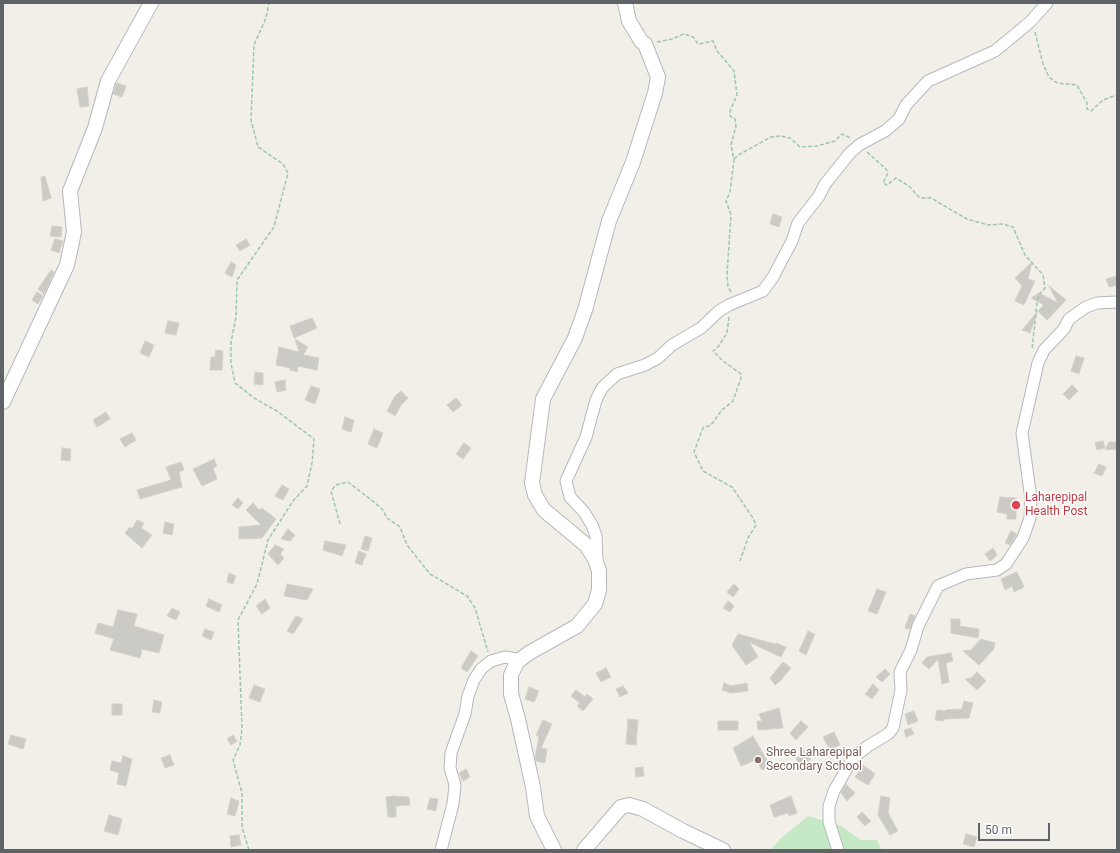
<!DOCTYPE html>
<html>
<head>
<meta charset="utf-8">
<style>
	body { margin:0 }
	#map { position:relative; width:1120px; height:853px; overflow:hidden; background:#f1efe8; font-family:Roboto,sans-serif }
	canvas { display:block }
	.frame { position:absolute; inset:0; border:4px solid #5f6368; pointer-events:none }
	.scale { position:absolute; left:978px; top:823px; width:72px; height:18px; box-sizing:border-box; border:2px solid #5f6368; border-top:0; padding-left:5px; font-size:12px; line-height:14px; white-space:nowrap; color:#5f6368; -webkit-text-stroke:3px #fff; paint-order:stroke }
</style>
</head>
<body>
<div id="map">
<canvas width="1120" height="853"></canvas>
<div class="frame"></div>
<div class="scale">50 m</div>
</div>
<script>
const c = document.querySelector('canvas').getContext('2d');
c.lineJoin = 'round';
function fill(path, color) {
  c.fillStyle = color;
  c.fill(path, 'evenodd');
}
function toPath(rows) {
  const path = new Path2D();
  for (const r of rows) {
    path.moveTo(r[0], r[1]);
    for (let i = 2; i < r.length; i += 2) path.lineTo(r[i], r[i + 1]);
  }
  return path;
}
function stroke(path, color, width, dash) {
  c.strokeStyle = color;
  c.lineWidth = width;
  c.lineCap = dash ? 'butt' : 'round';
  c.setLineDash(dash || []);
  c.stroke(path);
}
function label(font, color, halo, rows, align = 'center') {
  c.font = font + ' Roboto,sans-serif';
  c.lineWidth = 3;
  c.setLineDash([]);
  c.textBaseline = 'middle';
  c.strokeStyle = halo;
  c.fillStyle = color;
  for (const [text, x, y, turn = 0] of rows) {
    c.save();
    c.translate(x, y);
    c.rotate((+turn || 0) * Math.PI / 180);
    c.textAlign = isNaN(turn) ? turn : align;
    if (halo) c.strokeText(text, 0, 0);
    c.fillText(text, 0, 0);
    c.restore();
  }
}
fill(toPath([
	[808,816,841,826,861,840,877,840,882,850,771,850,780,839]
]), '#c5e8c5');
const building = toPath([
	[117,83,126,86,122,97,113,94,117,83],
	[87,87,89,106,80,107,77,89,87,87],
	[45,176,51,198,43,201,41,177,45,176],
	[773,214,782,217,779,227,770,224,773,214],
	[52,226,62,227,61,237,50,236,52,226],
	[55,239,63,241,59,253,51,250,55,239],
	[246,239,250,245,240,251,236,245,246,239],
	[231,262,236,265,232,277,225,273,231,262],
	[1032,262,1028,279,1035,281,1024,305,1015,301,1022,286,1015,278,1032,262],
	[51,270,54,272,44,294,38,289,51,270],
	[1117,276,1117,285,1109,287,1106,279,1117,276],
	[1049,286,1066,300,1047,320,1038,311,1044,305,1031,298,1039,293,1058,303,1049,286],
	[37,292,43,296,38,304,32,300,37,292],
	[1037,312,1030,333,1022,330,1037,312],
	[312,318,317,328,294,338,290,326,312,318],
	[168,321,179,323,176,335,165,333,168,321],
	[295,339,308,347,303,355,319,358,317,370,298,366,297,372,290,370,290,368,276,365,279,347,299,352,295,339],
	[145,341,154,345,149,357,140,353,145,341],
	[216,350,223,351,222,370,210,370,211,357,215,357,216,350],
	[1076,356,1084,358,1079,374,1071,371,1076,356],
	[255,372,263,373,263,385,254,384,255,372],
	[285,380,286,390,277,392,275,382,285,380],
	[1072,385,1078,391,1069,400,1063,394,1072,385],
	[311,386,320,389,315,404,305,400,311,386],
	[401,391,408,398,401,405,395,416,387,411,395,396,401,391],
	[456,398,462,405,453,412,447,405,456,398],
	[106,412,110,419,97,427,93,420,106,412],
	[345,417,354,420,351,432,342,429,345,417],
	[374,429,383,433,377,448,368,444,374,429],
	[132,433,136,440,125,447,120,439,132,433],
	[1103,441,1105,448,1097,450,1095,443,1103,441],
	[1109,442,1117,442,1117,449,1105,450,1109,442],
	[464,443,471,448,463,459,456,454,464,443],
	[62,448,71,449,70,461,61,460,62,448],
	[214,459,217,466,213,468,217,479,202,486,193,469,214,459],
	[181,462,184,470,179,472,182,487,140,499,137,490,171,480,166,467,181,462],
	[1099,464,1106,467,1102,476,1094,473,1099,464],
	[282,485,289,489,283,500,275,496,282,485],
	[1000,497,1016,498,1016,519,1007,519,1007,514,997,512,1000,497],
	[238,498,243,503,238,509,232,505,238,498],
	[253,503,259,510,262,508,276,519,262,538,239,539,239,527,261,525,246,510,253,503],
	[137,520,144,523,141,528,152,535,142,548,125,533,130,527,132,529,137,520],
	[165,522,174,524,172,535,163,533,165,522],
	[288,529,295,535,290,541,281,539,288,529],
	[1011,531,1017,534,1010,545,1005,543,1011,531],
	[365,536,372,538,368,551,361,549,365,536],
	[325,541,346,545,342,556,323,550,325,541],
	[275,545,284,549,280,554,284,558,278,565,268,554,275,545],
	[993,548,997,555,990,561,985,554,993,548],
	[359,551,366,554,362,565,355,563,359,551],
	[1017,572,1024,587,1014,592,1012,586,1005,590,1001,579,1017,572],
	[229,573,236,576,233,584,227,582,229,573],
	[287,584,313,589,307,600,284,596,287,584],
	[734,584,739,589,733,597,727,592,734,584],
	[877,589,886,592,877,614,868,611,877,589],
	[209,599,222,605,219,612,206,606,209,599],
	[265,599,270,608,262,614,256,606,265,599],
	[728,601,734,606,730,612,723,608,728,601],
	[172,608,180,612,176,620,167,616,172,608],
	[118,610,137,614,134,626,164,635,159,653,142,649,140,658,110,650,114,639,95,633,98,623,113,627,118,610],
	[910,614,915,616,910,629,905,628,910,614],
	[296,616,303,619,293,634,287,631,296,616],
	[951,619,960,619,960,626,979,629,978,638,951,633,951,619],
	[205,629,214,632,211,640,202,636,205,629],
	[808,631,815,634,806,655,799,651,808,631],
	[738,634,775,644,776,643,786,647,781,657,749,642,758,657,746,665,732,645,738,634],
	[981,639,995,643,994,649,979,665,963,651,971,650,981,639],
	[471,651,478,656,467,672,461,668,471,651],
	[951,653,953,661,946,663,949,682,942,684,938,659,929,669,922,663,927,657,951,653],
	[783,662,791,668,780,681,775,685,770,678,783,662],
	[606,668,611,677,601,682,596,673,606,668],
	[885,669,890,674,882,682,876,677,885,669],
	[977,672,986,681,977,690,965,679,971,678,977,672],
	[724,683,731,686,747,683,748,691,731,693,722,690,724,683],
	[873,684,879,690,872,699,865,694,873,684],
	[254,685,265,689,260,702,249,698,254,685],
	[623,686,628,693,620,697,616,689,623,686],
	[529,687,539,691,534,702,525,699,529,687],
	[576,690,585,697,587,694,593,699,583,711,577,706,580,703,571,696,576,690],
	[154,700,162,702,160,713,152,712,154,700],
	[964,701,973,703,969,718,944,719,944,721,935,720,937,710,946,711,946,710,962,709,964,701],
	[112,704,122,704,122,715,112,715,112,704],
	[779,708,783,728,758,730,757,721,762,721,759,714,779,708],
	[914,711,918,721,908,725,905,714,914,711],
	[628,719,638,720,636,745,626,744,628,719],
	[543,720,552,724,541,748,547,749,545,763,536,761,535,757,539,737,536,735,543,720],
	[718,721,738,721,738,730,718,730,718,721],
	[801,721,808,727,796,740,790,733,801,721],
	[911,728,914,734,906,737,904,730,911,728],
	[834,732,840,745,830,750,823,737,834,732],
	[11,735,26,739,23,749,8,744,11,735],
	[233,735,237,741,231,745,227,739,233,735],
	[753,736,770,766,762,770,756,760,741,766,733,748,753,736],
	[804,750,811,759,802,766,796,759,804,750],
	[170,755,174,765,165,768,161,758,170,755],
	[123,756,132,759,126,786,117,784,119,773,110,770,112,761,121,763,123,756],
	[863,765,875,774,868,785,855,777,863,765],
	[643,767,644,776,636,777,635,768,643,767],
	[466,769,470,777,463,781,459,773,466,769],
	[846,784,855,793,847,801,841,793,846,784],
	[394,796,409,797,410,805,396,806,396,817,388,817,386,797,394,796],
	[791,796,797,813,789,816,788,813,774,817,770,805,791,796],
	[881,796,890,798,888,813,898,831,890,835,878,815,881,796],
	[231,798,239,801,235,816,227,814,231,798],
	[430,798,438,799,436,811,427,809,430,798],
	[862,812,871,821,865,826,857,817,862,812],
	[109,815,122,819,118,835,104,831,109,815],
	[966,834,977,837,974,847,963,844,966,834],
	[239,835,241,845,231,847,230,836,239,835]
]);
fill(building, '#cccac5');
stroke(building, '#d6d1c6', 1);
const minor = toPath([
	[597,563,596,536,592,525,584,512,570,497,566,481,586,437,596,400,602,388,617,374,645,365,658,358,672,345,701,328,719,311,729,305,763,291,773,277,792,241,798,223,819,196,825,184,850,153,859,145,885,131,899,119,906,105,928,81,995,51,1030,22,1047,3],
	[441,850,453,804,455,785,450,768,451,753,465,714,468,696,474,680,481,669,491,661,505,657,521,660],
	[838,850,829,822,829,806,834,791,853,758,868,746,888,734,893,728,901,690,900,672,911,650,918,626,938,586,966,574,997,570,1006,564,1023,538,1030,518,1031,499,1022,433,1038,363,1044,350,1064,329,1069,319,1086,307,1097,303,1117,302]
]);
const tertiary = toPath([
	[3,402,67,265,74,232,70,191,95,128,108,81,151,3],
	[554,850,537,816,533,787,518,719,511,694,511,675,517,662,529,653,577,626,595,604,599,590,599,571,595,559,586,545,544,510,535,495,532,483,543,399,575,338,585,310,609,221,633,162,655,93,658,77,645,44,641,41,629,21,625,3],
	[584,850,621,807,629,805,643,809,683,831,723,850]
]);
stroke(minor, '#b5b8bc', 13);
stroke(tertiary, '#b5b8bc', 16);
stroke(toPath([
	[1035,32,1043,64,1049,77,1057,83,1077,85,1087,103,1087,109,1091,111,1103,100,1117,95],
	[657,42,672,39,684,34,693,37,698,44,713,41,717,51,734,71,737,95,730,111,730,116,735,119,736,126,731,145,734,160,730,192,726,201,731,215,727,274,728,287,732,293],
	[867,152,886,169,888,173,883,183,887,185,896,178,909,186,920,198,931,198,967,219,988,225,1003,224,1013,227,1025,255,1043,275,1045,288,1039,295,1037,302,1032,350],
	[734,159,740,154,771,137,781,136,790,138,800,147,817,146,835,141,842,134,851,138],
	[729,317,727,333,718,347,713,351,723,361,741,374,741,378,733,401,722,410,711,425,703,428,694,452,703,471,732,487,753,518,756,525,748,538,740,561],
	[340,524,331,491,336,485,348,482,374,502,383,510,387,518,400,527,407,545,430,574,467,596,475,608,488,652],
	[249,850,242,827,242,793,233,760,240,745,242,728,238,620,257,584,268,540,293,501,307,486,312,463,314,439,277,411,254,398,235,383,231,363,231,342,236,317,237,280,274,227,288,173,283,164,258,147,251,120,254,45,266,18,269,3]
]), '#9cc7a9', 1.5, [4, 2]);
stroke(minor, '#fff', 11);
stroke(tertiary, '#fff', 14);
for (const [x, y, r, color] of [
	[1016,505,5,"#e0444e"],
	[758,760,4,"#8d6e63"]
]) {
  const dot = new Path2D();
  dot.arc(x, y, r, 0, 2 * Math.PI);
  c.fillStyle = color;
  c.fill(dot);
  stroke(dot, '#fff', 1.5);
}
label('12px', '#be3a42', '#fff', [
	["Laharepipal",1025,498],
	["Health Post",1025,512]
], 'left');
label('12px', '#785e54', '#fff', [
	["Shree Laharepipal",766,753],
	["Secondary School",766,767]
], 'left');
</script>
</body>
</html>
